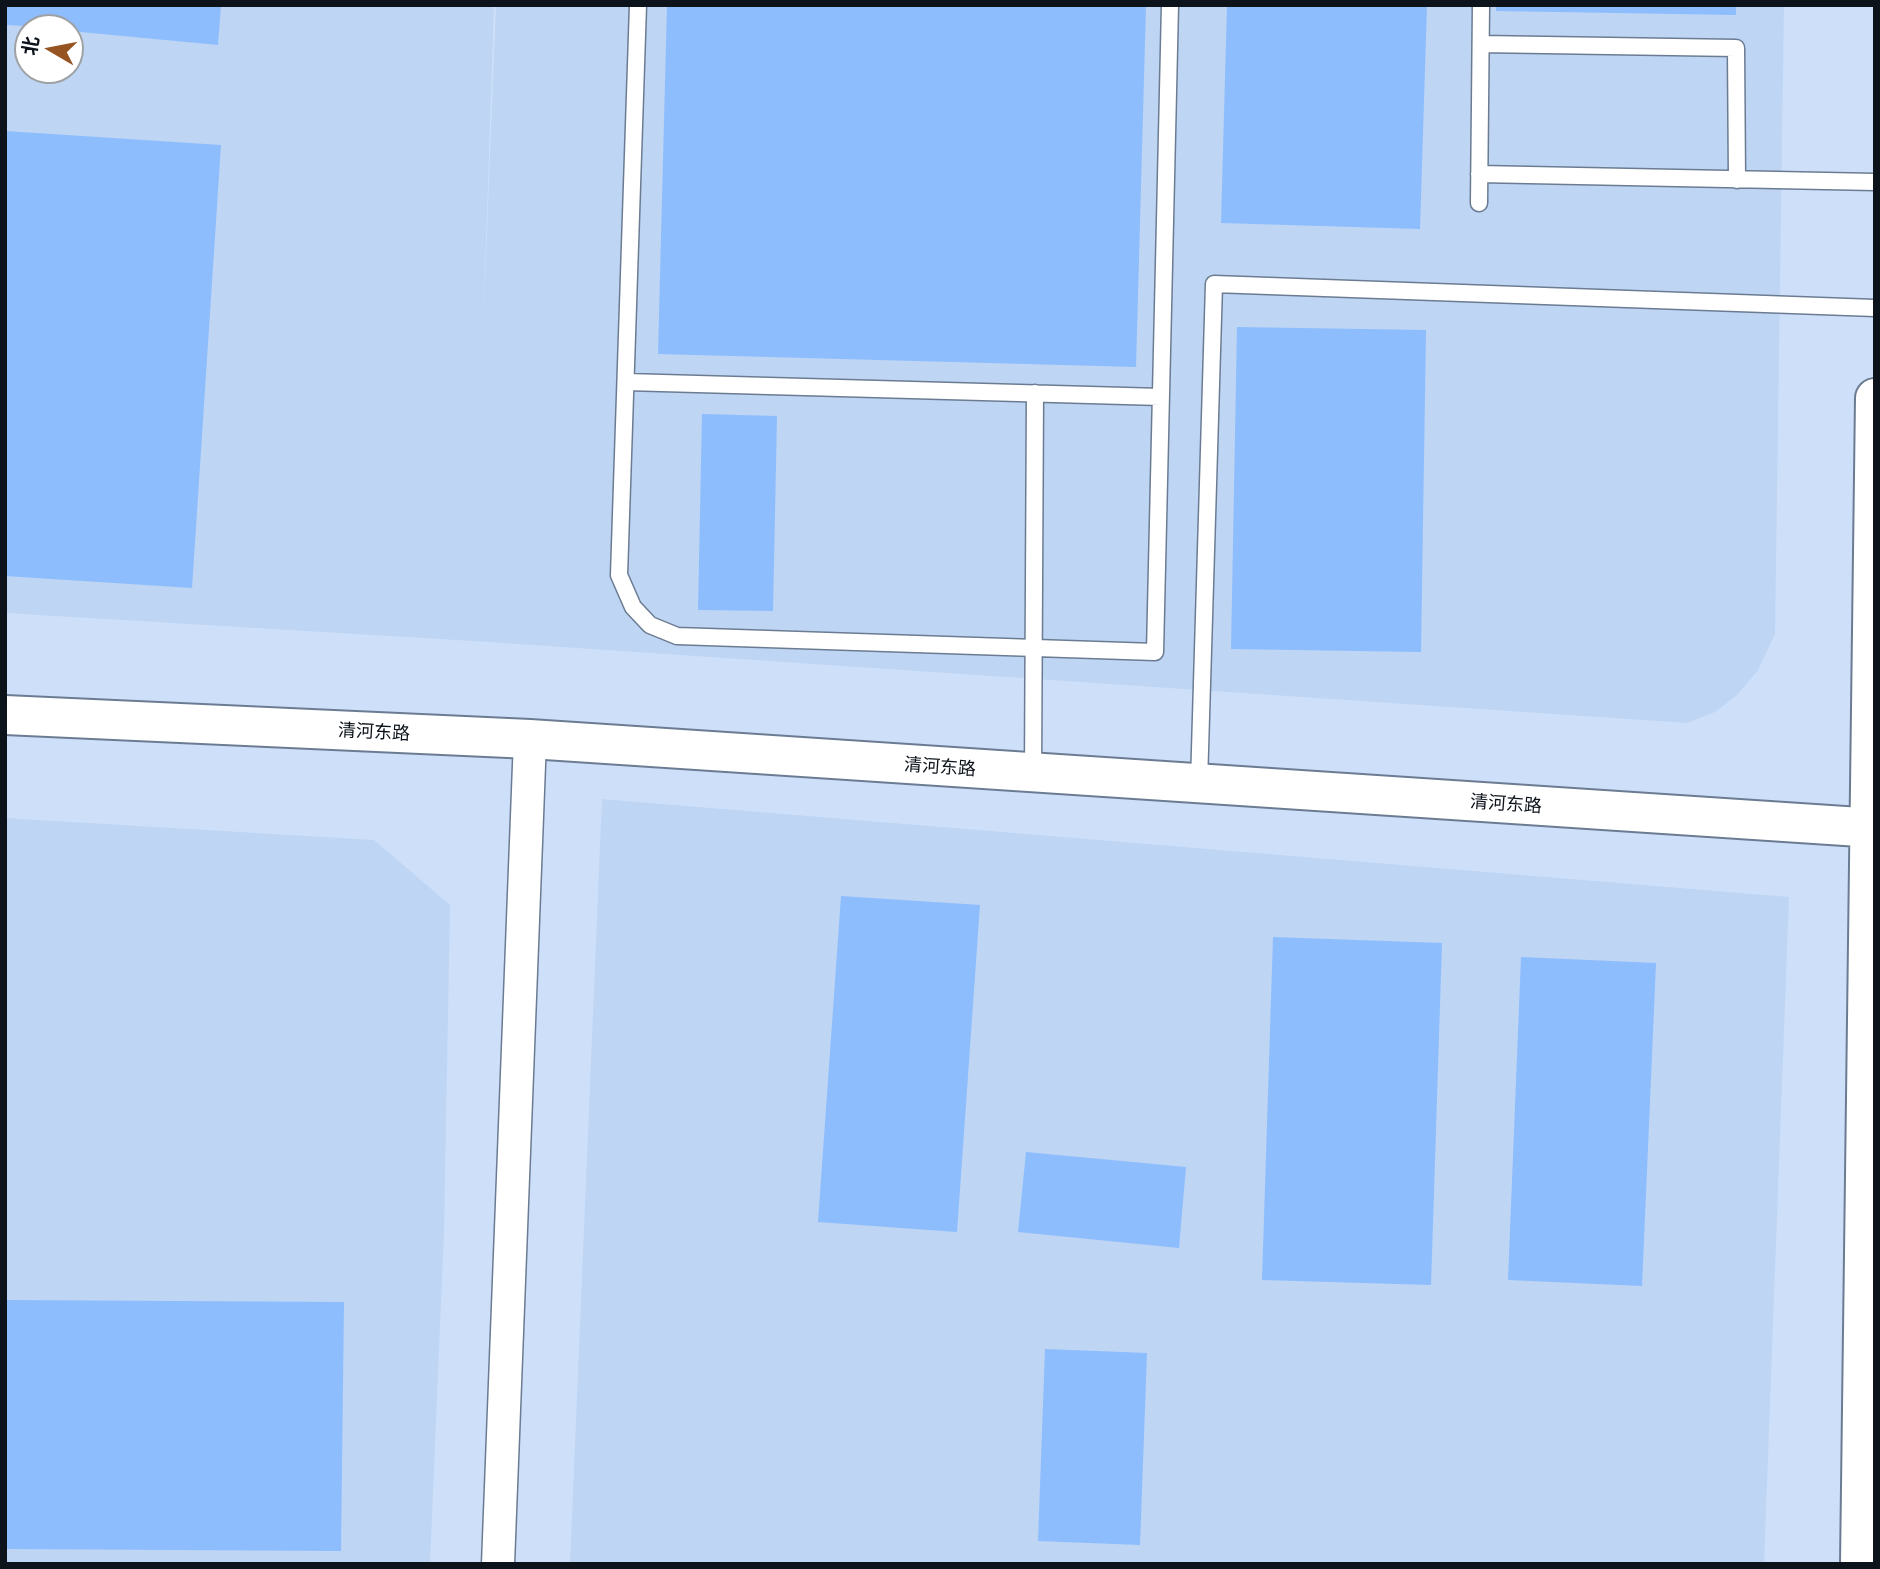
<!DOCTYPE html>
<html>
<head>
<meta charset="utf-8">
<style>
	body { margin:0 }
	#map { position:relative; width:1880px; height:1569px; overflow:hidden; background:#cee0f9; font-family:Lato,"Noto Sans SC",sans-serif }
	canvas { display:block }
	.frame { position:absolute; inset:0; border:7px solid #0d131b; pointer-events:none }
	.north { position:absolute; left:14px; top:14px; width:70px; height:70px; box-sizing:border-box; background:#fff; border:2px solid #9ea1a4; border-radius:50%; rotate:280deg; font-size:19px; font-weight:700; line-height:28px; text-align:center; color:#0d131b }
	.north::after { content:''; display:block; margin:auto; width:24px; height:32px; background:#965423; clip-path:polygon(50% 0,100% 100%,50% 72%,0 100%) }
</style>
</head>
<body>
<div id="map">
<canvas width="1880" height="1569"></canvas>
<div class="frame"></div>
<div class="north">北</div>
</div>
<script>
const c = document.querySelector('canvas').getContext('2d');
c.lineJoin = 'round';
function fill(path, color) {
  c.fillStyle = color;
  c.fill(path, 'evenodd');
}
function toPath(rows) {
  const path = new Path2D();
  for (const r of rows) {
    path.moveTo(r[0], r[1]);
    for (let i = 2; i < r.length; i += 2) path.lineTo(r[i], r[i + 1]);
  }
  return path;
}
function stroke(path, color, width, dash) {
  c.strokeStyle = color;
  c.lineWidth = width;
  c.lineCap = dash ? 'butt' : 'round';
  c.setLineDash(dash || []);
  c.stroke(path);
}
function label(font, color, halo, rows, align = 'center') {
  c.font = font + ' Lato,"Noto Sans SC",sans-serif';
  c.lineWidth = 5;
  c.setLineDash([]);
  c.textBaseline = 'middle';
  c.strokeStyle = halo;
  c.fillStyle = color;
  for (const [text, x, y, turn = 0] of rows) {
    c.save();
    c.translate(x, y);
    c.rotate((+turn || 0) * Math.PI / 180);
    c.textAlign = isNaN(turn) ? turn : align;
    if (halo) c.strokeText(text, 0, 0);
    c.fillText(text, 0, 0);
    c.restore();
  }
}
fill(toPath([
	[5,5,494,5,483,334,496,5,1784,5,1775,634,1758,670,1737,695,1715,712,1687,723,473,641,5,613],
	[28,28,70,28,70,70,28,70],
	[602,799,1789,897,1764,1564,570,1564],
	[5,818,374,840,450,905,444,1233,430,1564,5,1564]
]), '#bed5f4');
fill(toPath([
	[5,5,221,5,218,45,70,31,70,28,5,25],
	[667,5,1146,5,1136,367,658,354],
	[1227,5,1427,5,1420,229,1221,223],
	[1496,5,1736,5,1736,15,1496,11],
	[5,131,221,145,192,588,5,576],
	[1237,327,1426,330,1421,652,1231,649],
	[702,414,777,416,773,611,698,610],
	[841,896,980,905,957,1232,818,1222],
	[1273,937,1442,943,1431,1285,1262,1280],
	[1521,957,1656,963,1642,1286,1508,1280],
	[1026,1152,1186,1167,1179,1248,1018,1232],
	[5,1300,344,1302,341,1551,5,1549],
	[1045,1349,1147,1353,1140,1545,1038,1541]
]), '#8dbdfd');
const lane = toPath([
	[638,5,619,575,633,607,650,625,677,636,1155,652,1170,5],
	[1481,44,1736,48,1737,180],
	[1479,174,1875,182],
	[1479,203,1481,5],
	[626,382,1161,397],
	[1033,772,1035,393],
	[1199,783,1214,284,1875,308]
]);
const street = toPath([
	[498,1564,530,739]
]);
const secondary = toPath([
	[5,715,530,739,1875,828],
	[1860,1564,1875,398]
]);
stroke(lane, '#6b7c92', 19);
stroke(street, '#6b7c92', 35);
stroke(secondary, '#6b7c92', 42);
stroke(lane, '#fff', 16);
stroke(street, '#fff', 32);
stroke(secondary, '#fff', 38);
label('18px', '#0d131b', '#fff', [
	["清河东路",374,732,3],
	["清河东路",940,767,4],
	["清河东路",1506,804,4]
]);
</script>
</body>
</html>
